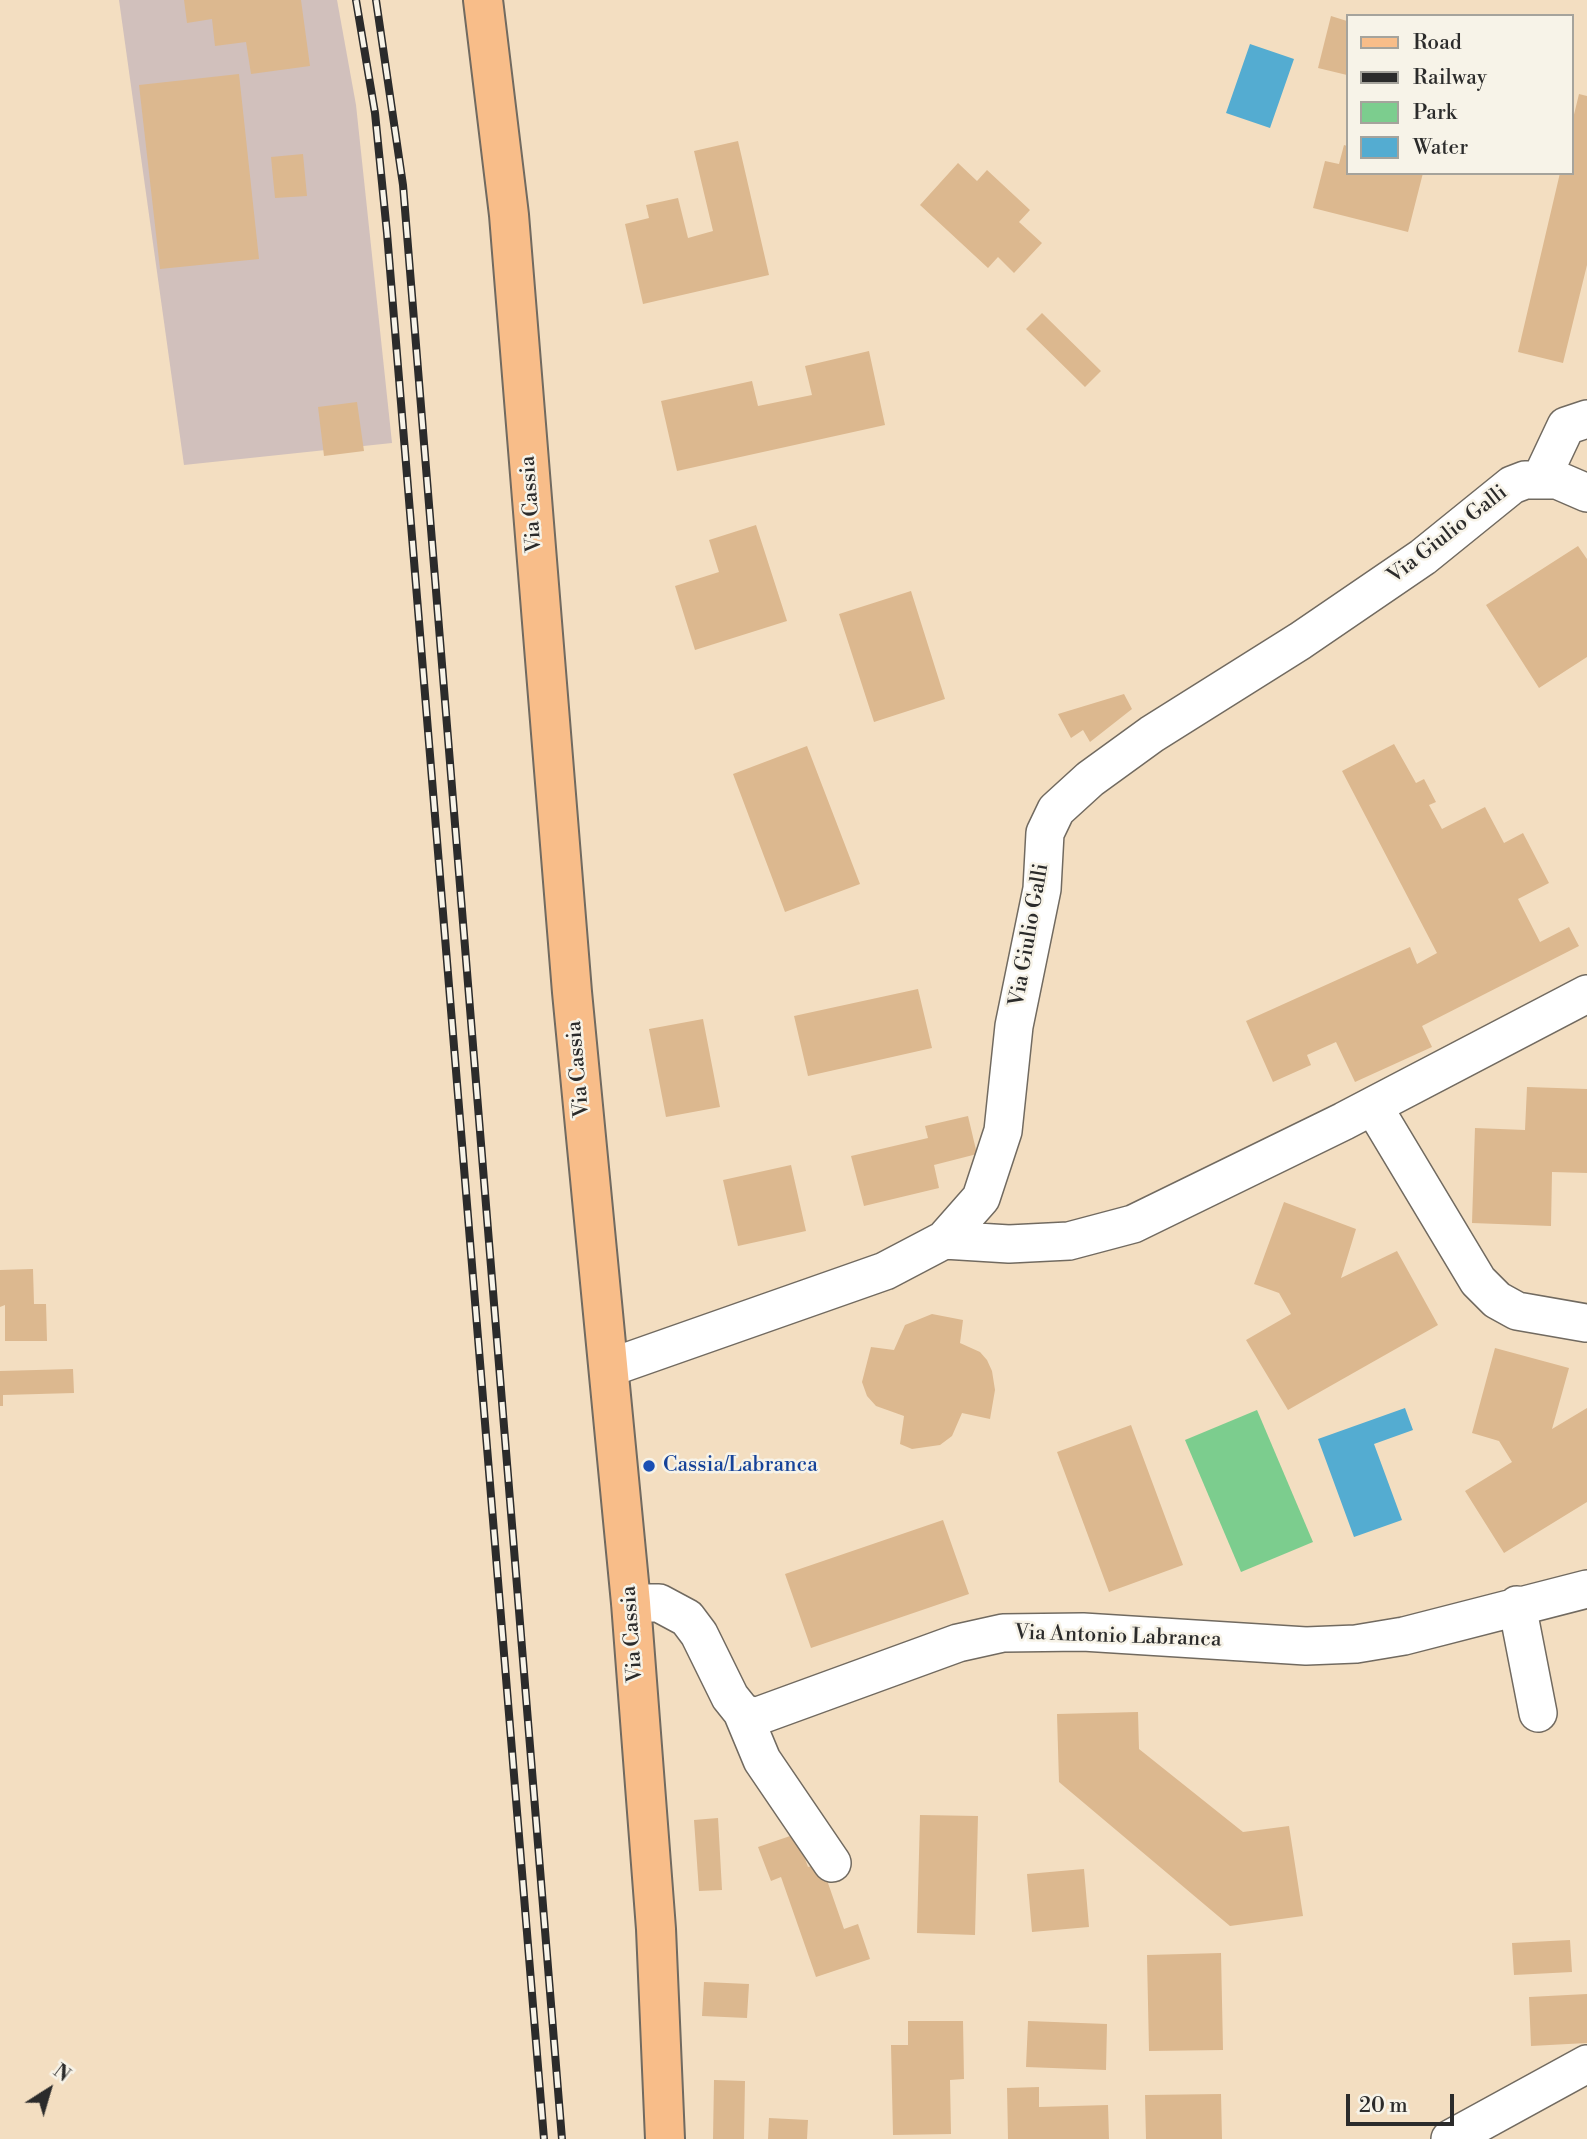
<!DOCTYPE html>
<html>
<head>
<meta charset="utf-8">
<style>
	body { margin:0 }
	#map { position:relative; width:1587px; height:2139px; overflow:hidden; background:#f3dec1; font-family:"Libre Bodoni",serif }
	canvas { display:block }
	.legend { position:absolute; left:1346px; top:14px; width:228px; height:161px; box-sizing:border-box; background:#f7f3e8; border:2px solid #a5a39c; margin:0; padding:9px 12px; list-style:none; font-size:21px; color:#2b2b2b }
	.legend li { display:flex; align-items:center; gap:14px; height:35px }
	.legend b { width:35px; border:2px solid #a5a39c }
	.north { position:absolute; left:14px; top:2055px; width:70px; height:70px; -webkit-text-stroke:5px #f7f3e8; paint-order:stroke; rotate:37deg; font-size:19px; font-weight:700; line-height:28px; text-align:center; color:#2b2b2b }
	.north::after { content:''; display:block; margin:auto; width:24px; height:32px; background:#2b2b2b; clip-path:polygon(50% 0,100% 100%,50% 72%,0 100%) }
	.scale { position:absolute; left:1346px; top:2094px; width:108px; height:32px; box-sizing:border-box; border:4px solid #2b2b2b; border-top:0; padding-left:9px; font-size:21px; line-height:24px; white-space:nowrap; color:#2b2b2b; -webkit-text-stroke:5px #f7f3e8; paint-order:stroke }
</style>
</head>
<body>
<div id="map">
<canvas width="1587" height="2139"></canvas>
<ul class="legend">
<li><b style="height:9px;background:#f8bd89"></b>Road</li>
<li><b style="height:9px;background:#2b2b2b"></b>Railway</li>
<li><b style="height:19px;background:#7ccd8e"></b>Park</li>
<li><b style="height:19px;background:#54acd1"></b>Water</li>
</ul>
<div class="north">N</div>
<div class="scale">20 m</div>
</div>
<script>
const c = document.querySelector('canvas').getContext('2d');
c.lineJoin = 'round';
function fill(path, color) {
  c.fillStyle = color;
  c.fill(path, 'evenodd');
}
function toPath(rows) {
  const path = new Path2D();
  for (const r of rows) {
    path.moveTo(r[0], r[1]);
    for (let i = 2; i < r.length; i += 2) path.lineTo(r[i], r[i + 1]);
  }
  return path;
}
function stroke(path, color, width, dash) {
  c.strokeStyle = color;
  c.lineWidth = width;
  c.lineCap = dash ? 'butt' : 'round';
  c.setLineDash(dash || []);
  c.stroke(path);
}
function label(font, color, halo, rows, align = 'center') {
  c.font = font + ' "Libre Bodoni",serif';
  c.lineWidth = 5;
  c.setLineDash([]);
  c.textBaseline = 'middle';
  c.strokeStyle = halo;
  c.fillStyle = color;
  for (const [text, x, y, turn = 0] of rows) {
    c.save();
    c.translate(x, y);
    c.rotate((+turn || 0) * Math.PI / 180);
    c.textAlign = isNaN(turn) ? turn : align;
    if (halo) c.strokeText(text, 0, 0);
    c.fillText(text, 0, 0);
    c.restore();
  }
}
fill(toPath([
	[119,0,337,0,356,105,392,443,184,465]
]), '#d1c0bc');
fill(toPath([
	[1257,1410,1313,1542,1241,1572,1185,1440]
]), '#7ccd8e');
fill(toPath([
	[1250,44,1294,59,1270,128,1226,113],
	[1405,1408,1413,1430,1374,1444,1402,1520,1354,1537,1318,1439]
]), '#54acd1');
fill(toPath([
	[184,0,301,0,310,66,251,74,246,42,215,46,212,19,187,23],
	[1331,16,1347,21,1347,75,1318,68],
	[239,74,259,259,160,269,139,85],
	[1579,94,1587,96,1587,265,1563,363,1518,352,1560,173,1571,173,1571,127],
	[738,141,769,275,643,304,625,224,649,218,646,205,678,198,688,238,713,231,694,151],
	[1344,145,1347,146,1347,173,1423,173,1408,232,1313,208,1325,161,1339,164],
	[303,154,307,196,275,198,271,157],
	[958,163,977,181,987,170,1030,210,1019,222,1042,243,1014,273,998,257,988,268,920,205],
	[1042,313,1101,371,1085,387,1026,329],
	[869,351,885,425,677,471,661,401,752,381,758,406,812,395,805,366],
	[357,402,364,451,324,456,318,407],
	[756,525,787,621,695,650,675,586,719,572,709,540],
	[1578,546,1587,559,1587,657,1539,688,1486,605],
	[911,591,945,699,874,722,839,614],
	[1124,694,1132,709,1090,742,1083,730,1071,738,1058,714],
	[1394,744,1416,783,1424,779,1436,802,1429,805,1442,829,1485,807,1504,843,1523,833,1549,883,1518,899,1540,942,1569,927,1579,946,1422,1026,1432,1047,1355,1082,1336,1042,1307,1055,1311,1065,1273,1082,1246,1021,1410,947,1417,964,1437,953,1342,771],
	[807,746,860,884,785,912,733,774],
	[918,989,932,1048,808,1076,794,1016],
	[703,1019,720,1107,666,1117,649,1029],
	[1527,1087,1587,1089,1587,1173,1552,1172,1551,1226,1472,1223,1475,1128,1525,1130],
	[968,1116,977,1154,934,1165,939,1188,864,1206,851,1156,928,1138,925,1126],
	[791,1165,806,1231,738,1246,723,1180],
	[1284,1202,1356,1229,1341,1278,1397,1251,1438,1325,1288,1410,1246,1340,1291,1314,1279,1293,1254,1284],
	[33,1269,34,1304,46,1304,47,1341,5,1341,5,1305,0,1307,0,1270],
	[932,1314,963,1320,960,1343,980,1352,987,1360,992,1371,995,1390,990,1419,962,1413,952,1436,940,1445,912,1449,900,1444,904,1416,876,1406,867,1396,862,1382,871,1347,894,1350,905,1325],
	[1495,1348,1569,1368,1552,1429,1587,1408,1587,1502,1504,1553,1465,1491,1512,1462,1499,1441,1472,1433],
	[73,1369,74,1393,3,1395,3,1406,0,1406,0,1371],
	[1131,1425,1183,1565,1109,1592,1057,1452],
	[943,1520,969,1594,811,1648,785,1574],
	[1138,1712,1139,1749,1243,1832,1289,1826,1303,1916,1230,1926,1059,1782,1057,1714],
	[920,1815,978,1816,975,1935,917,1933],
	[718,1818,722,1890,699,1891,694,1820],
	[796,1834,808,1867,821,1863,844,1929,858,1924,870,1959,816,1977,781,1877,771,1881,758,1847],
	[1084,1869,1089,1927,1032,1932,1027,1874],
	[1570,1940,1572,1972,1514,1975,1512,1943],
	[1221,1953,1223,2050,1149,2051,1147,1955],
	[704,1982,749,1984,747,2018,702,2016],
	[1587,1994,1587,2043,1531,2046,1529,1997],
	[908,2021,963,2021,964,2079,950,2080,951,2134,893,2135,891,2045,908,2045],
	[1028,2021,1107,2024,1106,2070,1026,2067],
	[714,2080,745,2081,744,2139,713,2139],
	[1039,2087,1039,2107,1108,2105,1109,2139,1008,2139,1007,2088],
	[1221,2094,1222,2139,1146,2139,1145,2095],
	[769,2118,808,2120,807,2139,768,2139]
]), '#dcb88f');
const minor = toPath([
	[1541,479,1566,426,1587,419],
	[1373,1106,1478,1281,1497,1300,1517,1311,1586,1323],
	[944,1240,1009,1244,1069,1241,1133,1224,1344,1121,1587,994],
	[609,1368,885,1271,944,1240,981,1198,1003,1131,1014,1026,1042,889,1045,833,1056,810,1090,779,1152,734,1300,641,1423,557,1512,485,1525,480,1557,480,1587,493],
	[631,1603,659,1603,687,1618,699,1634,730,1697,742,1712,755,1717,958,1643,1003,1633,1083,1632,1306,1646,1356,1644,1404,1636,1587,1589],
	[1517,1605,1538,1713],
	[742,1712,762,1760,832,1863],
	[1450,2139,1587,2064]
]);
const major = toPath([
	[483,0,509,215,572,992,631,1603,656,1929,665,2139]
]);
stroke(minor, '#716a60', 40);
stroke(major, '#716a60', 42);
stroke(minor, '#fff', 37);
stroke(major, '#f8bd89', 38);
const rail = toPath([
	[356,0,375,113,387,233,544,2139],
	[376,0,403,185,562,2139]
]);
stroke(rail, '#2b2b2b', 8);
stroke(rail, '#f7f3e8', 5, [16]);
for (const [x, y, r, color] of [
	[649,1466,7,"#1a4fb4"]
]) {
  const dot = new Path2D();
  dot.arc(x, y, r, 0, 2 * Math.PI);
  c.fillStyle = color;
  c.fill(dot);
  stroke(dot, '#f7f3e8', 2.5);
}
label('21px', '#2b2b2b', '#f7f3e8', [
	["Via Cassia",532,504,-94],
	["Via Giulio Galli",1448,535,-38],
	["Via Giulio Galli",1030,935,-80],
	["Via Cassia",579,1069,-95],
	["Via Cassia",633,1634,-94],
	["Via Antonio Labranca",1118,1637,2]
]);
label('21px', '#164399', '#f7f3e8', [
	["Cassia/Labranca",663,1466]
], 'left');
</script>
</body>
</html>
